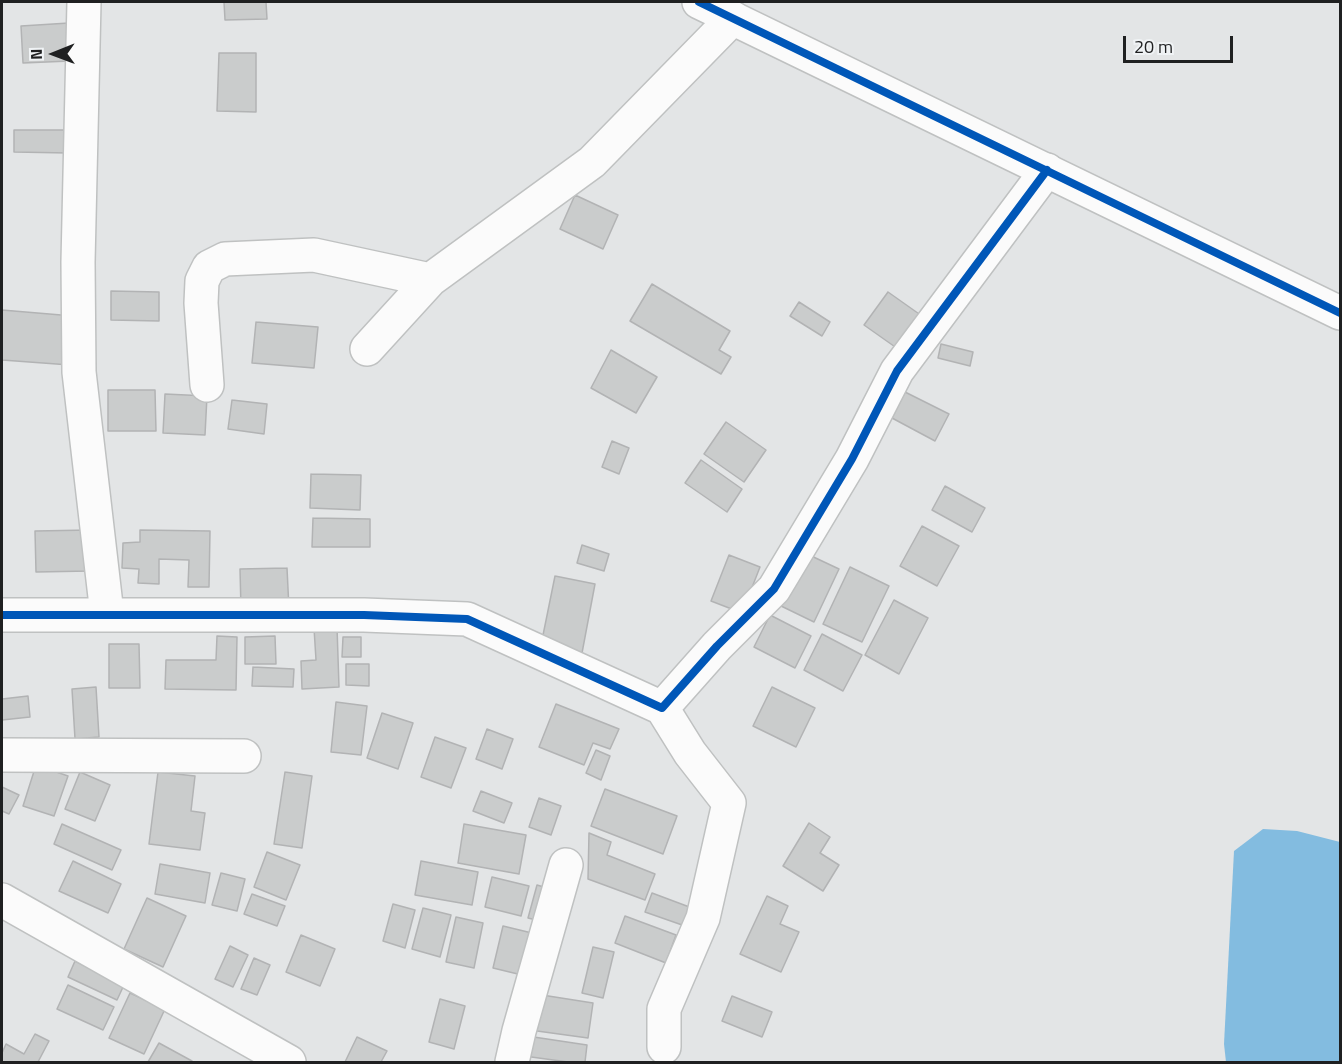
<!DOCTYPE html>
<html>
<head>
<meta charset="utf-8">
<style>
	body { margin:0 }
	#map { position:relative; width:1342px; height:1064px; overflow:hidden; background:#e3e5e6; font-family:"Titillium Web",sans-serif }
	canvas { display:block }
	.frame { position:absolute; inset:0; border:3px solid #1f2021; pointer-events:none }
	.north { position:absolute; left:24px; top:24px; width:60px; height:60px; -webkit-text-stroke:4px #f0f3f5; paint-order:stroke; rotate:269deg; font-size:16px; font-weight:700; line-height:24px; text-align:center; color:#1f2021 }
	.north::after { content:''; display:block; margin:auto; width:21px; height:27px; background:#1f2021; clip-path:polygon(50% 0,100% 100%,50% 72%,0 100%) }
	.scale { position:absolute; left:1123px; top:36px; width:110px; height:27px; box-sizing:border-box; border:3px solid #1f2021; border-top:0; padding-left:8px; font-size:18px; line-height:21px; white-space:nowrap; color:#1f2021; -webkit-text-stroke:4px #f0f3f5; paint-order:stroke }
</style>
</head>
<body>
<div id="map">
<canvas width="1342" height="1064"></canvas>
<div class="frame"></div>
<div class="north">N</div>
<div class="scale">20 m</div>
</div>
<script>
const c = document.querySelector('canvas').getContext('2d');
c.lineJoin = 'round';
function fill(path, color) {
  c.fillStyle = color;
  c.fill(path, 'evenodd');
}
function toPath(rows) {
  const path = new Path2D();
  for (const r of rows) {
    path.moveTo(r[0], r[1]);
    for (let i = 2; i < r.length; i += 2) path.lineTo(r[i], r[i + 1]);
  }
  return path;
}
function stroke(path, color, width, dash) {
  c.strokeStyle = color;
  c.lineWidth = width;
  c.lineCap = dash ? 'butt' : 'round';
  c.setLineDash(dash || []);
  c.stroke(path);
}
fill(toPath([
	[1263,829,1297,831,1340,842,1340,1062,1226,1062,1224,1044,1234,851]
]), '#83bce0');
const building = toPath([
	[224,2,266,2,267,19,225,20,224,2],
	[69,23,70,61,23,63,21,26,69,23],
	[219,53,256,53,256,112,217,111,219,53],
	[14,130,69,130,68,153,14,152,14,130],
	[575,195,618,215,603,249,560,229,575,195],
	[652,284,730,331,719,350,731,357,721,374,630,321,652,284],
	[111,291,159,292,159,321,111,320,111,291],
	[888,292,922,316,898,349,864,325,888,292],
	[799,302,830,322,822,336,790,316,799,302],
	[2,310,73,316,70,365,2,360,2,310],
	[256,322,318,327,314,368,252,363,256,322],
	[941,344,973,352,970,366,938,358,941,344],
	[611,350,657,377,636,413,591,388,611,350],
	[108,390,155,390,156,431,108,431,108,390],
	[905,392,949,414,935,441,892,418,905,392],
	[165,394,207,396,205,435,163,433,165,394],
	[232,400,267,404,264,434,228,429,232,400],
	[726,422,766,450,744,482,704,454,726,422],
	[612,441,629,448,619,474,602,467,612,441],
	[701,460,742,489,727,512,685,483,701,460],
	[311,474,361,475,360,510,310,508,311,474],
	[945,486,985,508,972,532,932,510,945,486],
	[313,518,370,519,370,547,312,547,313,518],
	[922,526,959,546,937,586,900,566,922,526],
	[90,530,90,571,36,572,35,531,90,530],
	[140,530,210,531,209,587,188,587,189,560,159,559,159,584,138,583,139,569,122,568,123,543,140,542,140,530],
	[582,545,609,554,604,571,577,563,582,545],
	[805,553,839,569,814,622,779,605,805,553],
	[729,555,760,567,742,613,711,601,729,555],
	[850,567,889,586,862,642,823,624,850,567],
	[287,568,289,609,241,609,240,569,287,568],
	[555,576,595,584,582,653,541,645,555,576],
	[894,600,928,618,899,674,865,655,894,600],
	[770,615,811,636,795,668,754,647,770,615],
	[337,627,339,687,302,689,301,661,316,660,314,628,337,627],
	[822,634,862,655,843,691,804,670,822,634],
	[217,636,237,637,236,690,165,689,166,660,216,660,217,636],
	[275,636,276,664,245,664,245,637,275,636],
	[343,637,361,637,361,657,342,657,343,637],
	[109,644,139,644,140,688,109,688,109,644],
	[346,664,369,664,369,686,346,685,346,664],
	[253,667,294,669,293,687,252,686,253,667],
	[96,687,99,737,75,739,72,689,96,687],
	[772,687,815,708,796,747,753,726,772,687],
	[28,696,30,717,2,720,2,699,28,696],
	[336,702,367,706,361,755,331,752,336,702],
	[556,704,619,729,610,749,593,743,584,765,539,747,556,704],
	[382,713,413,723,398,769,367,758,382,713],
	[487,729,513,739,502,769,476,759,487,729],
	[435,737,466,748,451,788,421,777,435,737],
	[596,750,610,756,601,780,586,773,596,750],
	[36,765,68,776,54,816,23,806,36,765],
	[80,772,110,785,95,821,65,809,80,772],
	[158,772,195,776,191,811,205,813,200,850,149,844,158,772],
	[285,772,312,776,302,848,274,844,285,772],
	[2,787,19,795,9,814,2,811,2,787],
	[605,789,677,816,663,854,591,826,605,789],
	[481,791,512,803,504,823,473,811,481,791],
	[539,798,561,806,551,835,529,827,539,798],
	[809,823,830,837,820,853,839,865,823,891,783,866,809,823],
	[62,824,121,850,112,870,54,844,62,824],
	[464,824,526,835,519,874,458,863,464,824],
	[589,833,611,842,607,855,655,874,645,900,588,879,589,833],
	[267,852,300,865,286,900,254,887,267,852],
	[73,861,121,884,108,913,59,891,73,861],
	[421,861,478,872,472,905,415,895,421,861],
	[160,864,210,873,205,903,155,894,160,864],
	[221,873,245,879,237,911,212,905,221,873],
	[492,877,529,886,521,916,485,907,492,877],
	[537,885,557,891,548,923,528,918,537,885],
	[652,893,692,908,685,926,645,912,652,893],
	[252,894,285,906,277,926,244,914,252,894],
	[767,896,788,906,780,924,799,932,781,972,740,954,767,896],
	[147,898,186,916,163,967,124,949,147,898],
	[393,904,415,910,405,948,383,941,393,904],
	[423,908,451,915,440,957,412,949,423,908],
	[625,916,676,935,666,963,615,943,625,916],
	[456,917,483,923,474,968,446,962,456,917],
	[503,926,536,934,526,976,493,968,503,926],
	[301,935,335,949,320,986,286,972,301,935],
	[230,946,248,955,233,987,215,979,230,946],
	[593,947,614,952,603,998,582,993,593,947],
	[254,958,270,965,257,995,241,989,254,958],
	[75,961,124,985,117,1000,68,977,75,961],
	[68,985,114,1007,103,1030,57,1009,68,985],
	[130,993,165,1009,144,1054,109,1038,130,993],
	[542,995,593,1003,588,1038,537,1031,542,995],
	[732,996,772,1012,762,1037,722,1021,732,996],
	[440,999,465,1006,454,1049,429,1042,440,999],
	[35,1034,49,1041,38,1062,2,1062,2,1053,6,1044,24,1054,35,1034],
	[527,1036,587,1045,585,1062,568,1062,524,1056,527,1036],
	[357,1037,387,1051,381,1062,345,1062,357,1037],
	[159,1043,192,1061,191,1062,148,1062,159,1043]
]);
fill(building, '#cacccc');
stroke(building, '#b2b3b4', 1.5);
const street = toPath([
	[84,2,78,262,79,372,107,614],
	[367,349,430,280,592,162,733,18],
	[207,385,201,303,202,281,209,267,225,259,314,255,430,280],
	[2,615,364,615,467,619,662,708,717,646,774,589,852,459,897,371,1047,170],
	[662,708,690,753,729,803,703,918,664,1009,664,1047],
	[2,755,244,756],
	[2,900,289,1062],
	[512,1062,519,1031,566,865]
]);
const secondary = toPath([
	[699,2,1340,313]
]);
stroke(street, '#bfc1c1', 36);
stroke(secondary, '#bfc1c1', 36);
stroke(street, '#fbfbfb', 33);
stroke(secondary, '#fbfbfb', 33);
stroke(toPath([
	[699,2,1340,313],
	[2,615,364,615,467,619,662,708,717,646,774,589,852,459,897,371,1047,170]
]), '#0057b8', 8);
</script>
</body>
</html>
